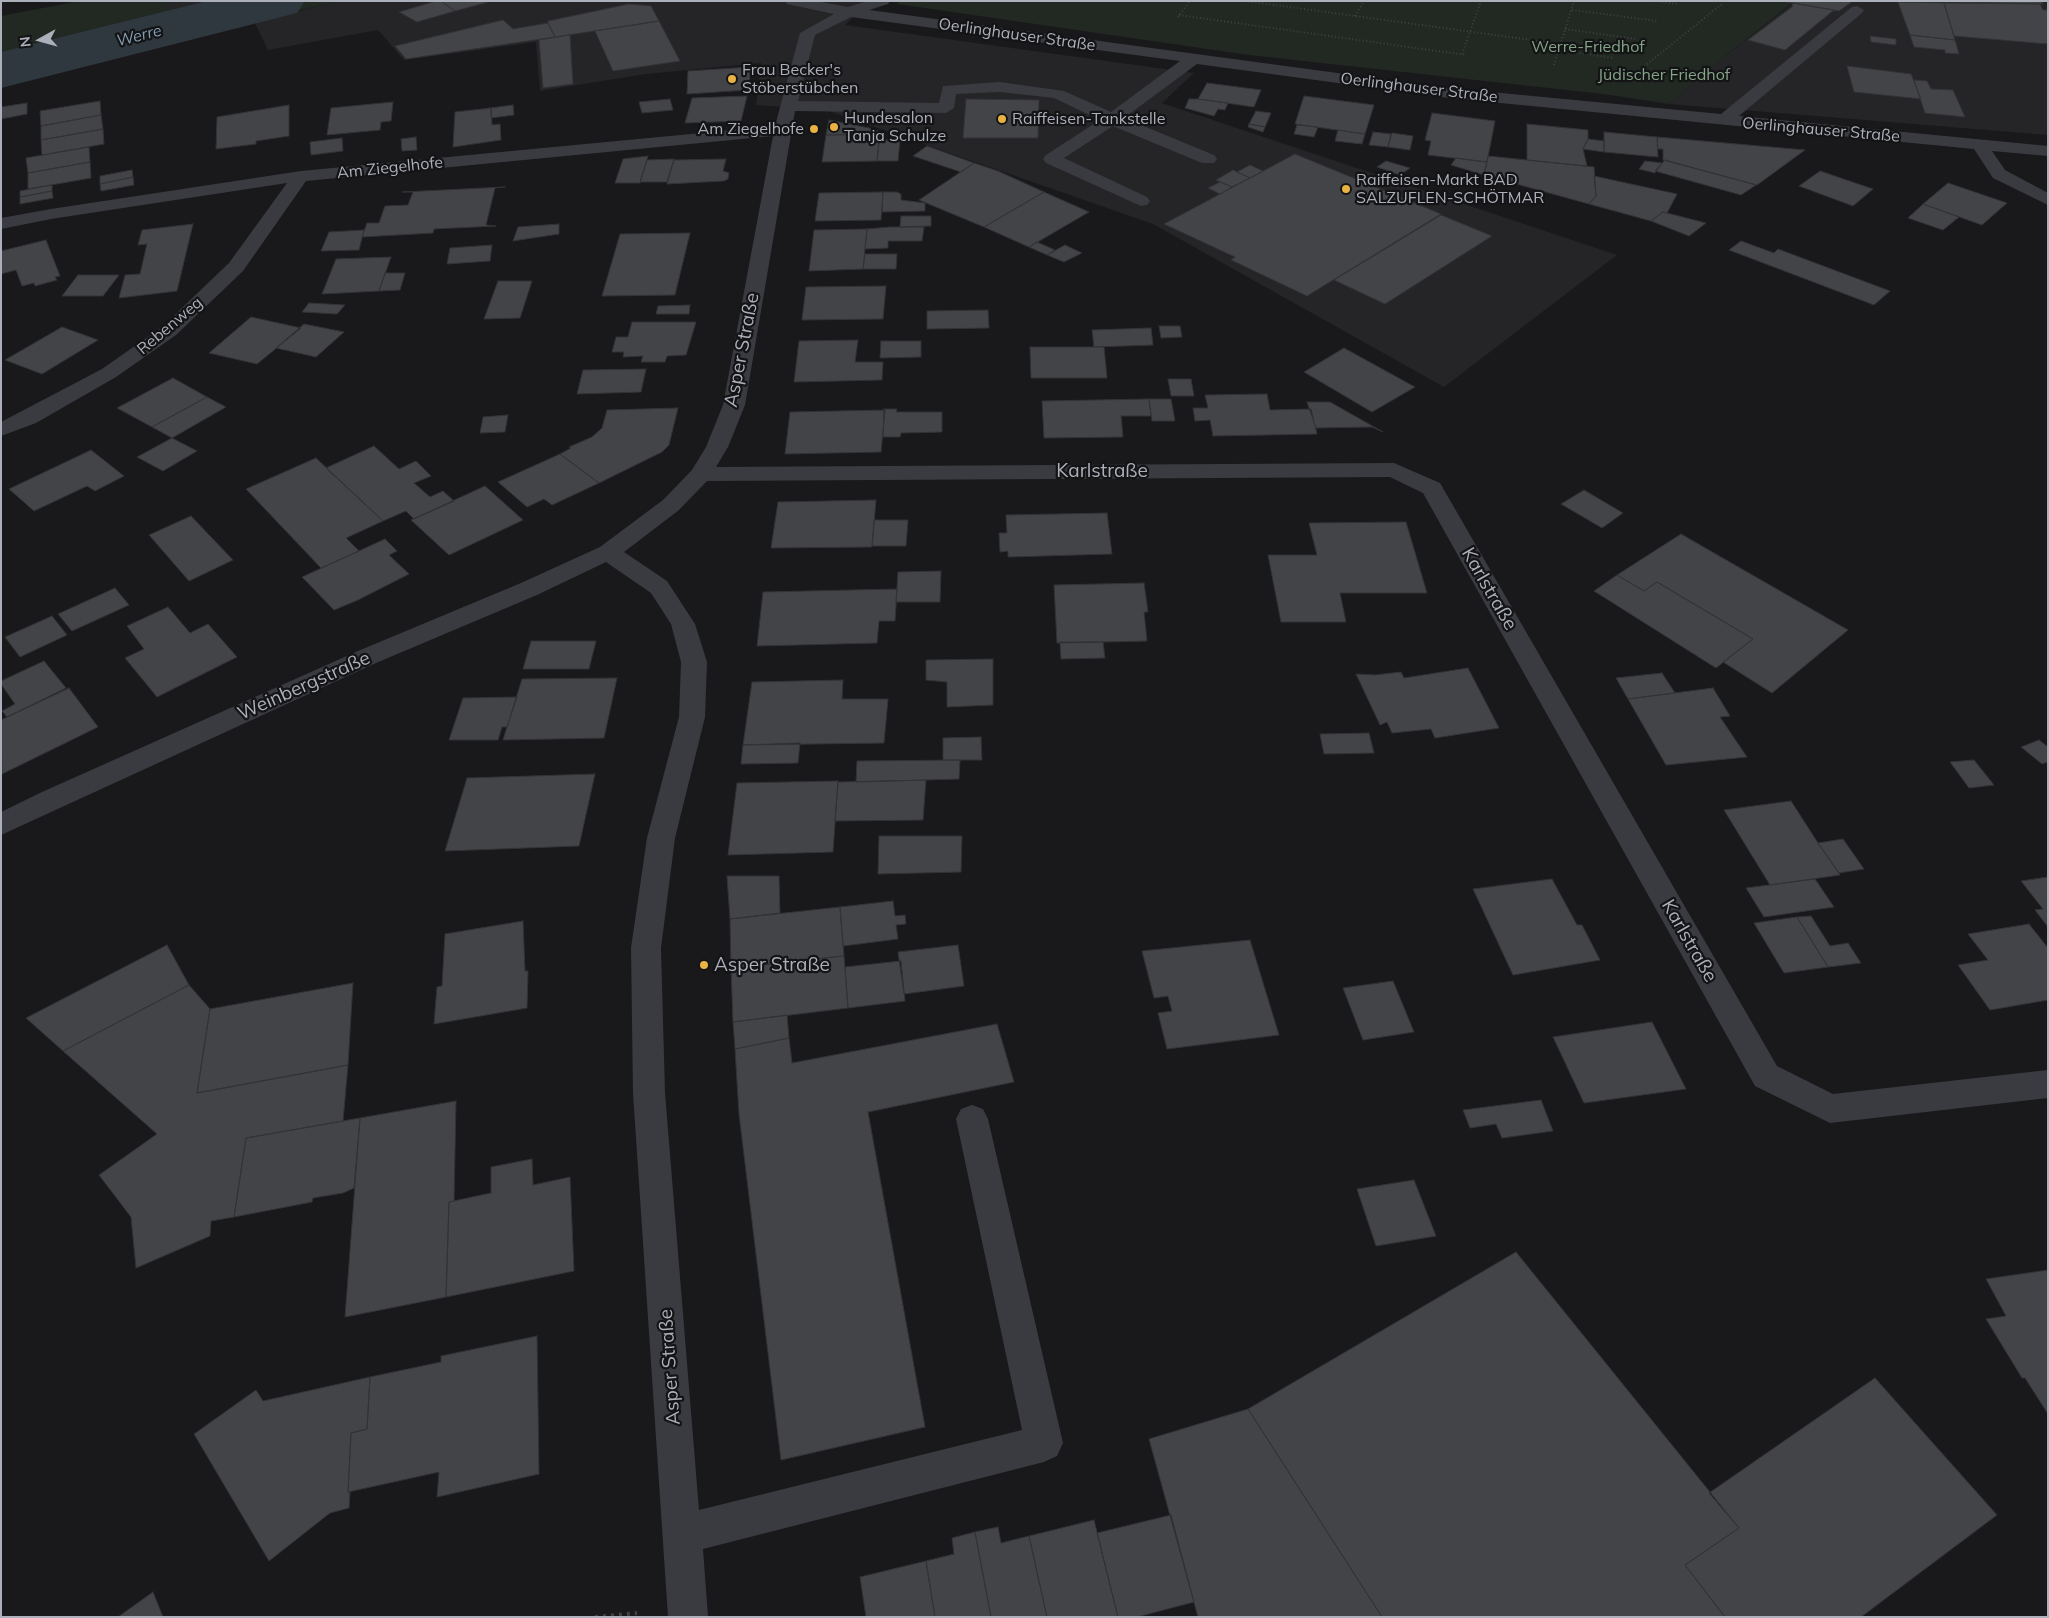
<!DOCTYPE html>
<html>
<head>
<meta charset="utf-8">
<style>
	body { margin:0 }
	#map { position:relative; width:2049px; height:1618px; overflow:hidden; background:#19191b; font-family:Mulish,sans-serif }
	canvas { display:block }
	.frame { position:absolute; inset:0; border:2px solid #acb0ba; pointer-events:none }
	.north { position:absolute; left:15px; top:15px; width:50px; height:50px; -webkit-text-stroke:4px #141416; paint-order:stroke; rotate:263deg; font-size:14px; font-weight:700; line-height:20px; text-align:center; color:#acb0ba }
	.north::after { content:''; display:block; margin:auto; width:18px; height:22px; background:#acb0ba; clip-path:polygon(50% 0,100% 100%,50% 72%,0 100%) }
</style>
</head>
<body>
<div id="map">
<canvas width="2049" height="1618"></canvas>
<div class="frame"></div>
<div class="north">N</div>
</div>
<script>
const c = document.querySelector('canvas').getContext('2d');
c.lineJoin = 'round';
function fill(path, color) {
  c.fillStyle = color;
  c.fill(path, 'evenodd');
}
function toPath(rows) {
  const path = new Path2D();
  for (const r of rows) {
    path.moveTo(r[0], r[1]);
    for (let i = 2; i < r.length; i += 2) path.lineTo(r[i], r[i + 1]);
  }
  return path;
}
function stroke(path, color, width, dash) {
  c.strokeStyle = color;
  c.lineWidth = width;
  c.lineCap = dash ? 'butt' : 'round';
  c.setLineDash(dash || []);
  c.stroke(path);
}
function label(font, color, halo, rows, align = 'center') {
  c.font = font + ' Mulish,sans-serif';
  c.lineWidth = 4.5;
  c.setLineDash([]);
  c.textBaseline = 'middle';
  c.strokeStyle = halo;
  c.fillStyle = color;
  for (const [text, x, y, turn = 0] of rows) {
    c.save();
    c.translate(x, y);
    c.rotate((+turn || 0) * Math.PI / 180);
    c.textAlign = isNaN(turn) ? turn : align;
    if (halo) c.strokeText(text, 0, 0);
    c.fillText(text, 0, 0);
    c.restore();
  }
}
fill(toPath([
	[161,1,228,1,171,14],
	[337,1,869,1,845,25,1194,73,1162,103,1617,255,1444,387,1153,224,826,110,756,105,761,63,646,74,540,91,536,42,404,60,378,30,268,50,255,23],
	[1776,1,2048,1,2048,135,1669,104,1715,64,1792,4]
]), '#252528');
fill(toPath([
	[80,1,161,1,172,14,228,1,337,1,1,87,1,16],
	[900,1,1776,1,1792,3,1715,64,1669,104,1603,94,1249,55,897,4]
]), '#212922');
fill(toPath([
	[207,1,305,1,297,13,1,88,1,52,207,1]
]), '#2f383f');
const building = toPath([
	[436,1,441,1,455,11,417,22,399,12,436,1],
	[441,1,492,1,455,11,441,1],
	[1781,1,1853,1,1839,11,1781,1],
	[2041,1,2043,4,1898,1,2041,1],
	[1898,2,1944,3,1955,40,1910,35,1898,2],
	[1793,3,1834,10,1785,50,1748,40,1792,7,1793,3],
	[1944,3,2040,4,2043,10,2048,10,2048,44,1954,36,1944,3],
	[629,4,651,6,659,21,555,37,548,23,548,21,629,4],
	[503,20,513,29,548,23,555,37,406,59,395,46,503,20],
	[659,21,680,61,613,71,595,31,659,21],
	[570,35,573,84,543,88,539,40,570,35],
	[1910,35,1955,40,1959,54,1945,53,1945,50,1914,47,1910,35],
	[1870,36,1896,39,1896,45,1871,42,1870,36],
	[1847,66,1911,74,1921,99,1854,92,1847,66],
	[751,67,748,90,687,94,688,71,751,67],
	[1914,80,1927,81,1931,89,1953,90,1965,117,1925,113,1914,80],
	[1207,83,1261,90,1254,107,1198,99,1207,83],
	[747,96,741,121,685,123,692,98,747,96],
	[1304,96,1374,105,1365,134,1295,124,1304,96],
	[670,99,673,110,642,113,639,102,670,99],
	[966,99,1039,100,1038,138,963,138,966,99],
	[1189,99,1198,99,1228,103,1225,110,1218,109,1214,116,1185,108,1189,99],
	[100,101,101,115,41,126,40,111,100,101],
	[393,102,391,121,381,122,380,130,327,135,331,108,393,102],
	[27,103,27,114,1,119,1,107,27,103],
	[289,105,289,136,256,141,256,144,216,149,217,117,289,105],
	[513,105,514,115,491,118,491,108,483,109,513,105],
	[491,108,492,125,500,124,501,140,453,147,455,112,491,108],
	[1256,111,1271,113,1265,127,1249,124,1256,111],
	[1432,113,1495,121,1487,162,1428,155,1431,141,1425,140,1432,113],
	[101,115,103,129,41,140,41,126,101,115],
	[829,120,869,128,881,132,880,134,826,135,829,120],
	[1249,124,1265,127,1263,132,1248,127,1249,124],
	[1527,124,1588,130,1588,139,1583,149,1587,166,1527,160,1527,124],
	[1297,125,1318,127,1314,137,1294,134,1297,125],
	[103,129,104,144,42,155,41,140,103,129],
	[1338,130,1365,134,1362,144,1335,141,1338,130],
	[1373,132,1391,134,1388,147,1369,145,1373,132],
	[1604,132,1657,137,1658,157,1604,152,1604,132],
	[1392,133,1413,136,1410,150,1388,147,1392,133],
	[880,134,877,161,822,162,826,135,880,134],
	[416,137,417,150,402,151,401,139,416,137],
	[1657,137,1805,150,1757,185,1663,160,1663,149,1658,149,1657,137],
	[342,138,343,151,311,155,310,142,342,138],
	[1588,139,1604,141,1604,152,1583,149,1588,139],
	[879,140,900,140,898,161,877,161,879,140],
	[927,146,974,163,961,172,913,156,927,146],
	[89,147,90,162,28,173,26,158,89,147],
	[1295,154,1441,214,1307,296,1231,260,1235,257,1164,224,1295,154],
	[648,156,640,183,615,183,623,159,648,156],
	[1488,156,1594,167,1596,196,1589,204,1484,175,1488,156],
	[1456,158,1487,162,1484,175,1451,165,1456,158],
	[674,159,667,182,640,182,647,160,674,159],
	[726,159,723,171,729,173,728,179,724,181,667,184,674,160,726,159],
	[1665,160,1756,185,1741,195,1655,171,1665,160],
	[1386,161,1410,168,1400,175,1377,167,1386,161],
	[1645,161,1662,163,1655,173,1639,169,1645,161],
	[90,162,91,178,28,189,28,173,90,162],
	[974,163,998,171,1044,192,984,227,919,200,974,163],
	[1250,165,1263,171,1250,178,1237,172,1250,165],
	[132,170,133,177,100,184,100,176,132,170],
	[1233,170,1250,178,1232,187,1216,180,1233,170],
	[1820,171,1873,189,1853,206,1799,186,1820,171],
	[1594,176,1677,194,1667,213,1663,212,1651,221,1589,204,1596,196,1594,176],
	[133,177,134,185,101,191,100,184,133,177],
	[1220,182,1232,187,1220,194,1208,188,1220,182],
	[1948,183,2007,203,1982,225,1923,204,1948,183],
	[52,185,52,191,20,197,20,191,52,185],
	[505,187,495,188,486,225,496,226,434,229,433,233,362,237,367,223,379,223,385,206,408,205,413,192,402,192,505,187],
	[52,191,53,198,20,204,20,197,52,191],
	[883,192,881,220,815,221,819,193,883,192],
	[883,192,897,192,901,194,901,200,925,203,925,211,882,212,883,192],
	[1044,192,1089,212,1029,247,984,227,1044,192],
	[1923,204,1959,217,1943,230,1908,218,1923,204],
	[1663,212,1667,213,1706,223,1689,236,1651,221,1663,212],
	[1441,215,1492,236,1385,304,1334,280,1441,215],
	[901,216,931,216,931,226,900,227,901,216],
	[193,224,177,291,119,298,125,275,140,274,147,244,138,245,142,230,193,224],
	[559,224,559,234,513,241,518,227,559,224],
	[890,227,924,227,922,241,888,241,888,248,865,249,867,229,890,227],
	[867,229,863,269,809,271,814,230,867,229],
	[364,230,359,250,321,251,329,232,364,230],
	[690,233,675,295,602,296,620,234,690,233],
	[46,240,60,276,55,277,57,280,35,286,34,283,22,286,16,270,1,274,1,251,46,240],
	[1741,241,1774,253,1778,249,1890,291,1874,305,1729,250,1741,241],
	[1037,242,1055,250,1047,255,1029,247,1037,242],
	[492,245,490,261,447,264,450,248,492,245],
	[1065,245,1082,253,1064,262,1047,255,1065,245],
	[865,254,897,254,896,269,863,269,865,254],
	[391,257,379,291,322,294,336,259,391,257],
	[385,273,405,273,400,290,379,291,385,273],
	[78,275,119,275,103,296,62,296,78,275],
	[498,281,532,281,520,318,484,319,498,281],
	[886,286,883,319,802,320,806,287,886,286],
	[309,303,345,305,337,314,302,312,309,303],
	[690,305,689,314,656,314,658,306,690,305],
	[988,310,989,328,927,329,927,311,988,310],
	[251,317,301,328,257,364,209,353,251,317],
	[632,322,696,322,686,355,667,356,665,362,641,362,643,356,623,357,624,352,612,352,616,337,628,337,632,322],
	[304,324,344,332,316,357,276,348,304,324],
	[1159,326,1180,326,1182,337,1161,338,1159,326],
	[62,327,98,340,42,374,5,360,62,327],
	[1151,328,1153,345,1094,347,1092,330,1151,328],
	[858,340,855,362,883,362,882,380,794,382,799,341,858,340],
	[881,341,921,341,921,357,880,358,881,341],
	[1030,347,1104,347,1107,378,1031,378,1030,347],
	[1344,348,1415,387,1372,412,1304,372,1344,348],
	[646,369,641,392,577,394,583,370,646,369],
	[173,378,207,397,152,427,117,408,173,378],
	[1168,379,1191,379,1194,396,1171,396,1168,379],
	[1267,394,1270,410,1311,409,1317,434,1213,436,1210,420,1195,421,1193,408,1208,408,1205,395,1267,394],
	[207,397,226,407,172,438,152,427,207,397],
	[1149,399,1171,399,1175,421,1152,421,1149,399],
	[1149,399,1151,416,1121,416,1123,437,1044,438,1042,401,1149,399],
	[1307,402,1330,402,1383,432,1372,427,1316,428,1307,402],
	[678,408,669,445,662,452,599,483,560,454,571,448,569,447,592,437,602,428,607,410,678,408],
	[884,409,897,409,896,412,942,412,942,432,901,433,900,437,883,437,884,409],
	[885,410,881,452,785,454,790,412,885,410],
	[508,415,505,432,480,433,483,417,508,415],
	[172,438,197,451,163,471,137,457,172,438],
	[374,446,399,469,416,461,431,476,414,483,430,497,443,491,454,501,414,519,406,511,383,521,326,468,374,446],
	[91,450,124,476,95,491,87,486,34,511,9,489,91,450],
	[560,454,599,483,552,505,544,499,527,507,498,482,560,454],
	[316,458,383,521,346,538,359,551,321,568,246,489,316,458],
	[485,486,523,520,449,555,411,520,485,486],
	[1584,490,1623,513,1602,528,1561,504,1584,490],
	[876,500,872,547,771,548,778,502,876,500],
	[1107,513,1112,554,1008,557,1008,551,1000,552,999,533,1007,533,1006,515,1107,513],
	[191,516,233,560,189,581,149,535,191,516],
	[874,520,908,520,906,546,872,546,874,520],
	[1406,522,1427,593,1340,593,1346,622,1281,622,1268,555,1317,555,1309,523,1406,522],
	[1681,534,1848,630,1772,693,1723,662,1753,639,1657,582,1644,591,1617,575,1681,534],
	[385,539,397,551,389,555,409,574,358,600,334,610,302,577,385,539],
	[941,571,940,602,896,602,898,572,941,571],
	[1617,575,1644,591,1657,582,1753,639,1716,668,1594,591,1617,575],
	[1144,583,1148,612,1144,612,1147,641,1057,643,1054,585,1144,583],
	[115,588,129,605,72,631,58,614,115,588],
	[897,589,895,621,879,621,877,643,757,646,763,592,897,589],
	[168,607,190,633,208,624,237,657,157,697,125,658,144,649,127,626,168,607],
	[52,616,67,635,20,657,5,637,52,616],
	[531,641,596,641,589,669,523,669,531,641],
	[1060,642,1103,642,1105,658,1061,659,1060,642],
	[993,659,993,705,947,707,947,682,926,680,926,660,993,659],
	[44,661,66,688,7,717,2,711,15,704,1,684,1,681,44,661],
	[1468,668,1499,728,1435,738,1431,729,1392,733,1387,722,1380,725,1356,674,1375,675,1401,672,1404,678,1468,668],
	[1662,673,1675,693,1628,699,1616,678,1662,673],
	[617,678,604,738,503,740,522,679,617,678],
	[843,680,842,699,888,699,884,743,743,745,752,682,843,680],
	[69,688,98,727,2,774,1,720,69,688],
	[1713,688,1730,716,1720,717,1747,757,1666,765,1628,699,1713,688],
	[517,697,507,727,502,727,498,740,449,740,463,698,517,697],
	[1369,733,1374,753,1324,754,1320,734,1369,733],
	[981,737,982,760,943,760,943,738,981,737],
	[2039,740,2048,747,2048,762,2042,764,2021,747,2039,740],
	[800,743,798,763,741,764,743,745,800,743],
	[960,760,959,779,856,782,857,761,960,760],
	[1974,760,1994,785,1969,788,1950,762,1974,760],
	[595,774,579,846,445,851,467,778,595,774],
	[926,780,923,820,835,821,838,782,926,780],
	[838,781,833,852,728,855,737,783,838,781],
	[1791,801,1818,843,1840,875,1770,885,1724,810,1791,801],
	[879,836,962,836,961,872,878,874,879,836],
	[1843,839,1864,869,1839,873,1818,843,1843,839],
	[727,876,779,876,780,913,730,919,727,876],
	[2048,877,2048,927,2035,910,2043,909,2021,881,2048,877],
	[1552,879,1577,925,1582,925,1600,960,1513,975,1473,889,1552,879],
	[1815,879,1834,907,1764,917,1746,888,1815,879],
	[893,901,895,916,905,915,906,924,896,925,898,939,843,946,840,907,893,901],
	[840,907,844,956,731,968,730,919,840,907],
	[1811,916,1830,946,1848,943,1861,963,1828,967,1797,917,1811,916],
	[1797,917,1828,967,1784,973,1754,923,1797,917],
	[523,921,525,971,528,971,527,1008,434,1024,437,987,442,986,445,934,523,921],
	[2029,924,2048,948,2048,1000,1990,1010,1958,965,1988,960,1968,934,2029,924],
	[1250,940,1279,1035,1167,1049,1158,1013,1172,1011,1168,996,1154,998,1142,951,1250,940],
	[167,945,189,985,63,1051,26,1018,167,945],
	[958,945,964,986,904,994,898,952,958,945],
	[844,956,848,1008,733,1022,731,968,844,956],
	[901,961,905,1001,848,1008,845,967,901,961],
	[1393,981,1414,1032,1363,1040,1343,988,1393,981],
	[353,983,348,1065,197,1093,210,1009,353,983],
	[189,985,210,1009,197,1093,348,1065,343,1121,246,1138,234,1217,211,1221,210,1236,136,1268,131,1217,99,1175,157,1134,63,1051,189,985],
	[787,1015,789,1038,735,1049,733,1022,787,1015],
	[1652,1022,1686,1089,1584,1103,1553,1037,1652,1022],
	[997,1024,1014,1082,868,1112,925,1427,781,1460,739,1114,735,1049,789,1038,792,1063,997,1024],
	[1541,1100,1553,1131,1502,1138,1496,1124,1470,1128,1463,1110,1541,1100],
	[456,1101,454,1201,449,1202,446,1297,345,1317,360,1118,456,1101],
	[360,1118,354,1188,343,1193,313,1198,312,1202,234,1217,246,1138,360,1118],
	[532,1159,533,1185,570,1177,574,1271,446,1297,449,1202,491,1193,491,1167,532,1159],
	[1414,1180,1436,1236,1376,1246,1357,1189,1414,1180],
	[1516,1252,1739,1528,1685,1565,1725,1617,1382,1617,1248,1409,1516,1252],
	[2048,1270,2048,1414,2025,1378,2022,1378,1986,1319,2006,1316,1986,1279,2048,1270],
	[537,1336,539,1474,437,1497,439,1472,348,1492,351,1433,367,1429,370,1377,441,1362,441,1356,537,1336],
	[370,1377,367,1429,351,1433,348,1492,350,1492,349,1508,330,1513,269,1561,194,1434,256,1390,263,1401,370,1377],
	[1875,1378,1997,1515,1861,1617,1725,1617,1685,1565,1739,1528,1709,1493,1875,1378],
	[1248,1409,1382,1617,1198,1617,1149,1439,1248,1409],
	[1171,1515,1194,1602,1137,1617,1118,1617,1097,1533,1171,1515],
	[1094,1520,1118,1617,1047,1617,1029,1536,1094,1520],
	[998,1527,1001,1543,1029,1536,1047,1617,991,1617,975,1532,998,1527],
	[975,1532,991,1617,935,1617,926,1561,954,1554,952,1538,975,1532],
	[926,1561,935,1617,866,1617,860,1577,926,1561],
	[153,1592,163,1617,118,1617,153,1592]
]);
fill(building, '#434448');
stroke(building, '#333337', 1);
stroke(toPath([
	[1245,1,1561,44],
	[1655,1,1677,4],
	[1572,10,1658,21],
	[1179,15,1466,55],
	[1355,16,1364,1],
	[1178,17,1190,1],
	[1565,29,1635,39],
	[1559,50,1613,58],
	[1462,54,1481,1],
	[1554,65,1574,1],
	[1636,73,1722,4]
]), '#404247', 2, [1, 2.5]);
stroke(toPath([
	[595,1617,637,1613]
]), '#404247', 4, [3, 5]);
fill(toPath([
	[785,1,816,1,848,7,867,1,890,1,888,4,869,10,1449,88,1721,114,1852,7,1857,6,1864,10,1862,13,1739,116,2048,146,2048,156,1992,151,2005,170,2048,193,2048,205,1993,178,1974,149,1449,98,1197,64,1124,118,1214,155,1217,159,1214,163,1202,163,1113,126,1064,158,1147,197,1150,201,1147,205,1141,206,1046,163,1043,159,1046,155,1100,120,1054,98,1000,92,956,94,954,108,946,113,795,111,745,405,728,447,716,467,1394,463,1440,483,1777,1066,1833,1094,2048,1070,2048,1098,1830,1123,1755,1086,1423,493,1390,477,707,481,679,510,624,552,667,581,695,624,707,662,705,717,675,838,661,948,665,1093,699,1510,1022,1430,956,1119,961,1109,972,1105,983,1109,988,1119,1063,1443,1057,1456,1044,1462,703,1549,708,1617,668,1617,633,1093,631,948,647,838,679,717,681,662,671,624,651,593,606,562,537,595,376,663,1,835,1,812,42,792,358,651,521,583,600,547,663,500,692,470,706,447,723,405,773,136,306,181,243,271,176,335,116,377,36,423,1,436,1,422,102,369,162,327,229,263,287,183,51,219,1,229,1,218,51,209,301,171,775,126,800,33,834,14,787,4,785,1],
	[851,17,1180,61,1111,112,1064,91,1000,82,943,86,939,103,798,101,815,35,851,17]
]), '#3a3b40');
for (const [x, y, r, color] of [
	[732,79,5,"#e9b343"],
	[1002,119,5,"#e9b343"],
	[834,127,5,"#e9b343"],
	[814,129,5,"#e9b343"],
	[1346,189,5,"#e9b343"],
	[704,965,5,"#e9b343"]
]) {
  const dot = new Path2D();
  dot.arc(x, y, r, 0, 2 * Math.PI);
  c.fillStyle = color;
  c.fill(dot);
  stroke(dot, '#141416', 2);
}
label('16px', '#acb0ba', '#141416', [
	["Oerlinghauser Straße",1017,35,8],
	["Oerlinghauser Straße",1419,88,7],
	["Oerlinghauser Straße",1821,130,5],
	["Am Ziegelhofe",390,168,-6],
	["Rebenweg",170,326,-40]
]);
label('italic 16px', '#859db3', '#141416', [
	["Werre",139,36,-14]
]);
label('16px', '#84a487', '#141416', [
	["Werre-Friedhof",1588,47],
	["Jüdischer Friedhof",1664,75]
]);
label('16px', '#acb0ba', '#141416', [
	["Frau Becker's",742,70],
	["Stöberstübchen",742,88],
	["Hundesalon",844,118],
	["Tanja Schulze",844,136],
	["Raiffeisen-Tankstelle",1012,119],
	["Am Ziegelhofe",804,129,"right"],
	["Raiffeisen-Markt BAD",1356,180],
	["SALZUFLEN-SCHÖTMAR",1356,198]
], 'left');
label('19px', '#acb0ba', '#141416', [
	["Asper Straße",742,350,-79],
	["Karlstraße",1102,471],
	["Karlstraße",1489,589,60],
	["Weinbergstraße",304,686,-24],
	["Karlstraße",1689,941,60],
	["Asper Straße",670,1367,-94]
]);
label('19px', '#acb0ba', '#141416', [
	["Asper Straße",714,965]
], 'left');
</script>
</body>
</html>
